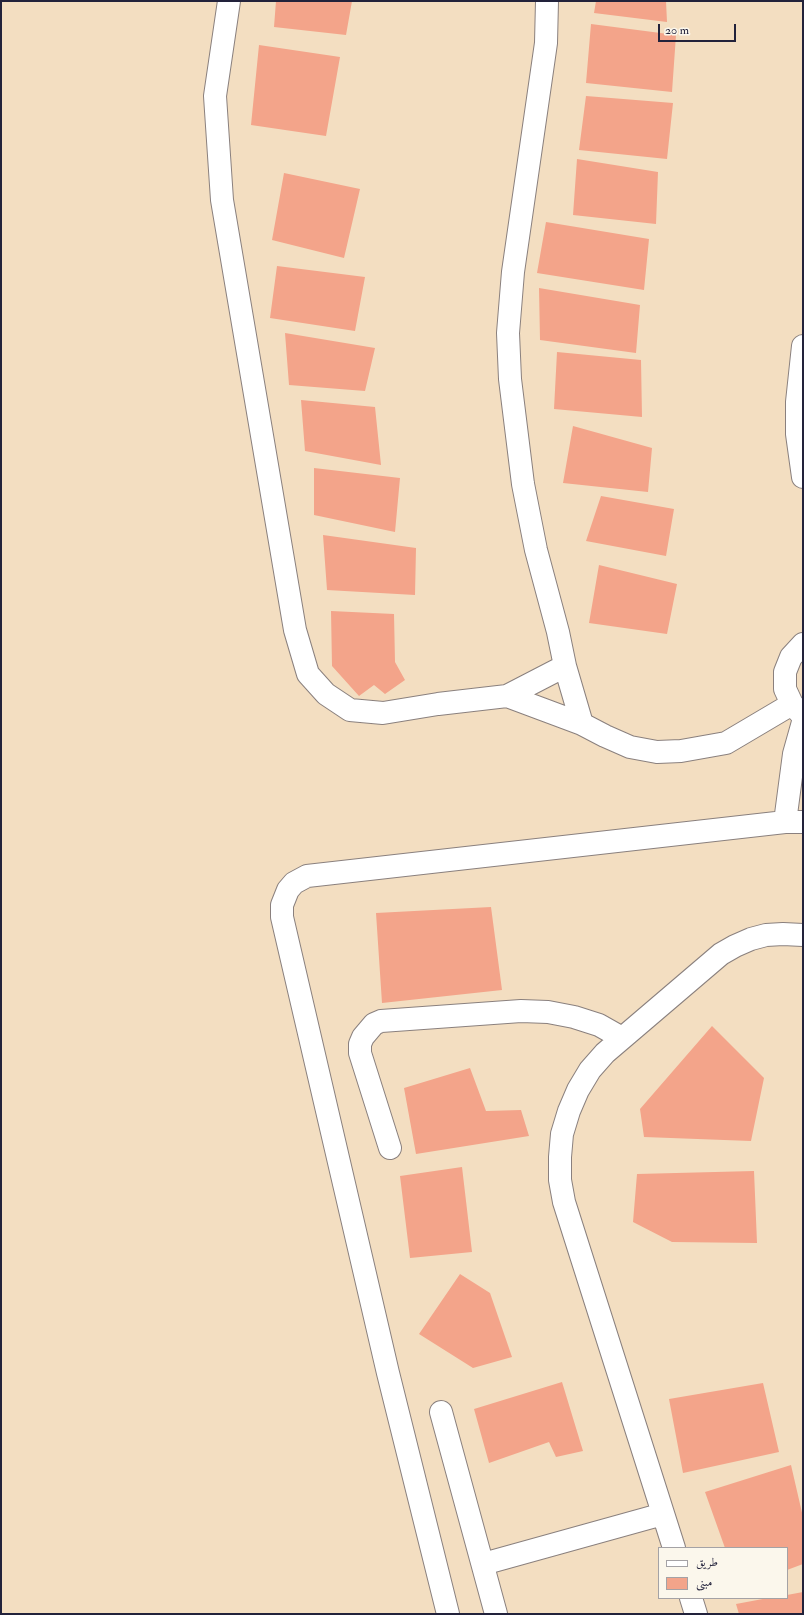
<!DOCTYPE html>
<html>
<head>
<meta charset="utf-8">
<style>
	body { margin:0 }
	#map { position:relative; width:804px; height:1615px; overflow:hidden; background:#f3dec1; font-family:"IM FELL Double Pica",Amiri,serif }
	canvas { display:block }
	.frame { position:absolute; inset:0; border:2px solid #22223b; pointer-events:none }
	.legend { position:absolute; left:658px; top:1547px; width:130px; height:52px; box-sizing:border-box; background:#fbf7ec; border:1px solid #a4a2a5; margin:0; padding:5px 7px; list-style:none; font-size:12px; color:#22223b }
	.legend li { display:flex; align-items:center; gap:8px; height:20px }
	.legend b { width:20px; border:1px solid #a4a2a5 }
	.scale { position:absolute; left:658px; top:24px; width:78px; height:18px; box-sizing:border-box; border:2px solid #22223b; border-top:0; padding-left:5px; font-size:12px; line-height:14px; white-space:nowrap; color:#22223b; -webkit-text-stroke:3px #fbf7ec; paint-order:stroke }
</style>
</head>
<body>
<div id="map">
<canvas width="804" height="1615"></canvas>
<div class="frame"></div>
<ul class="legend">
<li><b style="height:5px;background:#fff"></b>طريق</li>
<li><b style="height:11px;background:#f3a48a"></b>مبنى</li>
</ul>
<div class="scale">20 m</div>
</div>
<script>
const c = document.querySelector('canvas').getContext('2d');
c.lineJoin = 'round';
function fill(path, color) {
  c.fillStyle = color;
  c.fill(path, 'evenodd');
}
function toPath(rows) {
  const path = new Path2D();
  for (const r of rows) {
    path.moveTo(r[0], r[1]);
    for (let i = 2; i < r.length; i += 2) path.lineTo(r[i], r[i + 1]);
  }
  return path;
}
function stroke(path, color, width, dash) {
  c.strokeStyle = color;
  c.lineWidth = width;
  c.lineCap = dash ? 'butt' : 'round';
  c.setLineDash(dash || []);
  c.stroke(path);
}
fill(toPath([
	[276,1,352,1,346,35,274,27],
	[596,1,666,1,667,22,594,13],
	[591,24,676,35,672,92,586,83],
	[259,45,340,57,326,136,251,125],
	[586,96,673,103,667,159,579,150],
	[577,159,658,172,656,224,573,215],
	[284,173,360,189,344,258,272,240],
	[546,222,649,239,644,290,537,273],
	[277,266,365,277,355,331,270,318],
	[539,288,640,305,636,353,540,340],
	[285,333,375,348,365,391,289,385],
	[557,352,641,360,642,417,554,409],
	[301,400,375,407,381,465,305,451],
	[573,426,652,448,648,492,563,483],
	[314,468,400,478,395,532,314,515],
	[601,496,674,509,666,556,586,541],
	[323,535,416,548,415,595,327,590],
	[599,565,677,584,667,634,589,623],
	[331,611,394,614,395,662,405,680,385,694,374,685,359,696,332,666],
	[491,907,502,990,382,1003,376,913],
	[712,1026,764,1078,751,1141,644,1137,640,1109],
	[470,1068,486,1111,521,1110,529,1136,416,1154,404,1088],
	[462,1167,472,1252,410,1258,400,1176],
	[754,1171,757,1243,672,1242,633,1222,637,1174],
	[460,1274,490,1293,512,1357,473,1368,419,1334],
	[562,1382,583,1451,556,1457,549,1442,489,1463,474,1409],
	[763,1383,779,1452,683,1473,669,1399],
	[791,1465,803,1517,803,1564,787,1570,787,1548,725,1548,705,1492],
	[803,1592,803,1614,739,1614,736,1604,768,1598,787,1598,787,1595]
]), '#f3a48a');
const minor = toPath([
	[229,1,215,96,222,200,295,630,308,674,326,694,350,710,383,713,438,704,507,696,565,666],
	[547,1,546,43,513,272,508,333,510,379,523,484,536,550,558,632,565,666,582,724,605,736,630,747,657,752,681,751,726,743,792,704],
	[803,346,797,402,797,434,803,477],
	[507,696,582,724],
	[802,715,792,704,785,689,785,672,791,657,803,644],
	[785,822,794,754,803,722],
	[390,1148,360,1053,360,1044,363,1037,374,1024,381,1021,521,1011,548,1012,574,1017,599,1025,622,1038],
	[441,1412,496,1614],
	[674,1548,564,1202,560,1180,560,1157,562,1134,569,1111,578,1090,590,1070,605,1053,721,954,735,946,751,939,766,935,783,934,803,935],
	[483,1564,663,1514],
	[691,1598,696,1614],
	[448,1614,388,1373,282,917,282,905,288,890,294,883,307,876,785,822,803,822]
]);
stroke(minor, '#8a807e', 24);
stroke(minor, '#fff', 22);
</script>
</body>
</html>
